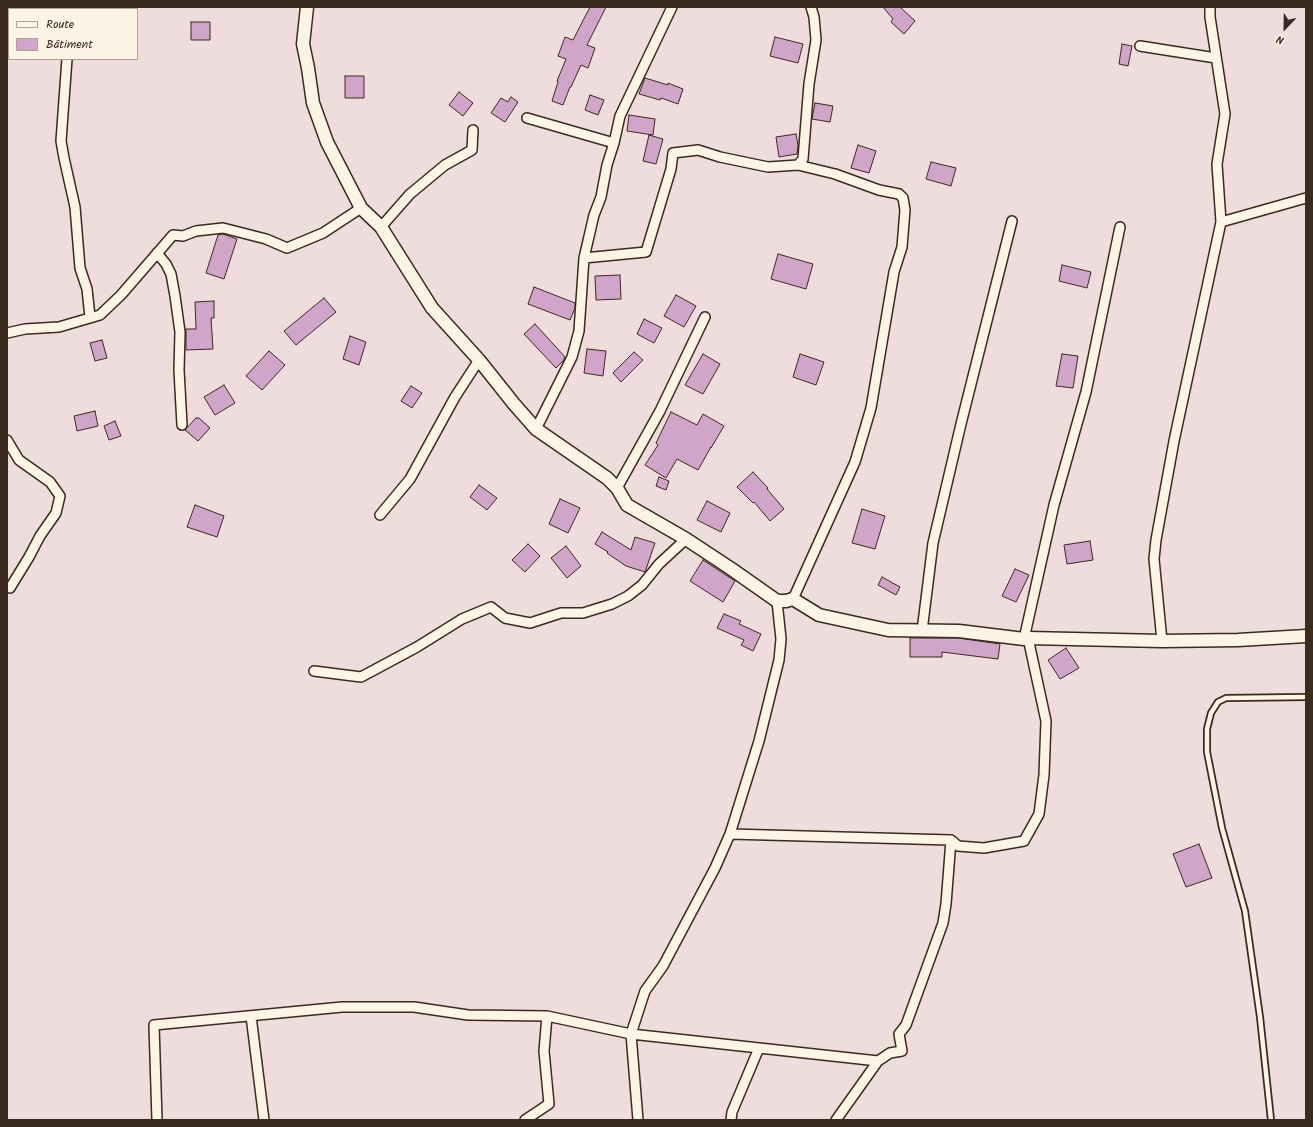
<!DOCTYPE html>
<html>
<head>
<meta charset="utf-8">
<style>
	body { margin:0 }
	#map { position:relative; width:1313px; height:1127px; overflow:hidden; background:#efdddd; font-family:Kalam,sans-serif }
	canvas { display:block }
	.frame { position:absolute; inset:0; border:8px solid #3b2a1e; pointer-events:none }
	.legend { position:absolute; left:8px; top:8px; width:130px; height:52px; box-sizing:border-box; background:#fcf5e5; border:1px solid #afa495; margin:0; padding:5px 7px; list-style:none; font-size:12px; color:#3b2a1e }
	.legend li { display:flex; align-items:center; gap:8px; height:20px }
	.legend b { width:20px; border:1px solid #afa495 }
	.north { position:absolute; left:1265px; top:8px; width:40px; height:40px; -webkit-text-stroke:3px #fcf5e5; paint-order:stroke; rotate:202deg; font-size:11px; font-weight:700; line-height:16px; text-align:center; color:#3b2a1e }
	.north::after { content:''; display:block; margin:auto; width:14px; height:18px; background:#3b2a1e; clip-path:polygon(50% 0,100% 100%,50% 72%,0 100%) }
</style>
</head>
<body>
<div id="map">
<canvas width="1313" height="1127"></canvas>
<div class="frame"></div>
<ul class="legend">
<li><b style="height:5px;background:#fcf5e5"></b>Route</li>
<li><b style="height:11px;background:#d1a5c9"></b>Bâtiment</li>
</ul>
<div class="north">N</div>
</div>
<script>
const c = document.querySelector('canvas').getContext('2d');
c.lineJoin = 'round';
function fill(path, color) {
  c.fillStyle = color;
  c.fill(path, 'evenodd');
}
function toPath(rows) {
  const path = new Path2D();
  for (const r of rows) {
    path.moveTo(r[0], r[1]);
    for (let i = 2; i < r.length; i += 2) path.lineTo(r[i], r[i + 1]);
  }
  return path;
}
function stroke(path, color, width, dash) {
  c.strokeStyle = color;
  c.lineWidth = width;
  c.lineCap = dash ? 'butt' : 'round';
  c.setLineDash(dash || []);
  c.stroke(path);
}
const building = toPath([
	[590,7,606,7,587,45,595,48,588,68,581,65,571,87,570,87,563,105,552,101,558,82,557,81,566,59,558,56,565,37,573,40,590,7],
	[883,7,900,7,915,21,904,34,891,22,893,19,883,7],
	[191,22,210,22,210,40,191,40,191,22],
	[775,37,803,44,798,63,770,56,775,37],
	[1122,44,1132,46,1128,66,1119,64,1122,44],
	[345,76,364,76,364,98,345,98,345,76],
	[645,78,668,85,668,83,683,89,678,104,661,98,660,100,639,94,645,78],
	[459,92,473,103,463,116,449,105,459,92],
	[590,95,604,100,598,115,585,110,590,95],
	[511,97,518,102,505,122,491,113,501,98,508,102,511,97],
	[815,103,833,106,830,122,812,119,815,103],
	[629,115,655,119,653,135,627,131,629,115],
	[796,134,798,145,797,154,779,157,776,137,796,134],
	[649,135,663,139,656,164,643,161,649,135],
	[858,145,876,151,869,173,851,168,858,145],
	[931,162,956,168,951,186,926,179,931,162],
	[223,234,237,239,224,279,206,273,218,235,223,234],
	[778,254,813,264,806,289,771,279,778,254],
	[1062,265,1091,272,1087,288,1059,281,1062,265],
	[620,275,621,299,596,300,595,276,620,275],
	[534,287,575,303,575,308,570,320,528,304,534,287],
	[676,295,696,306,684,327,664,316,676,295],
	[324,298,336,312,296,345,284,331,324,298],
	[214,301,214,318,211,318,213,349,186,350,186,329,196,329,195,302,214,301],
	[644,319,662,328,654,343,637,334,644,319],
	[535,324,565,357,563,361,556,368,524,334,535,324],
	[350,336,366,342,359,365,343,359,350,336],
	[102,340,107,358,95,361,90,343,102,340],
	[587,349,606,351,603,376,584,373,587,349],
	[269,351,285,365,262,390,246,376,269,351],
	[634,352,643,360,621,382,613,373,634,352],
	[703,354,720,364,703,394,685,385,703,354],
	[800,354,824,362,816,385,793,377,800,354],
	[1062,354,1078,356,1073,388,1056,386,1062,354],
	[224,385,235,403,215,415,204,397,224,385],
	[411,386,422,393,412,408,401,401,411,386],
	[95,411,98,426,77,431,74,416,95,411],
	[671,412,697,425,703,414,724,426,711,448,711,447,698,470,677,459,666,478,645,465,658,445,656,443,671,412],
	[196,418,199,418,210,428,198,441,185,430,196,418],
	[115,421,121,436,109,440,104,426,115,421],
	[753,472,768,488,767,489,784,509,770,521,754,502,753,503,737,487,753,472],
	[659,477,669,481,666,490,656,486,659,477],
	[479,485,497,498,487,510,470,497,479,485],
	[560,499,580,508,568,533,549,524,560,499],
	[707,501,730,513,721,532,697,520,707,501],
	[195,505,224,516,217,537,187,527,195,505],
	[862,509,885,516,875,549,852,543,862,509],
	[602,532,631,550,635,537,655,543,645,572,626,566,607,553,608,552,595,544,602,532],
	[1090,541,1093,560,1067,564,1064,545,1090,541],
	[528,544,540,556,525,572,512,560,528,544],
	[566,546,581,566,567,578,551,558,566,546],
	[703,560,735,581,723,602,690,581,703,560],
	[1015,569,1029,575,1016,602,1002,596,1015,569],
	[882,577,900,587,896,595,878,585,882,577],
	[724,614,741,621,739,624,761,634,753,651,741,645,744,640,717,628,724,614],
	[910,638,958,638,1000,644,998,659,942,652,942,657,910,657,910,638],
	[1066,648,1079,668,1060,679,1048,660,1066,648],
	[1199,844,1212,878,1186,887,1173,854,1199,844]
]);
fill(building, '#d1a5c9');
stroke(building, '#3b2a1e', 1);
const service = toPath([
	[1271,1120,1260,1017,1245,911,1222,828,1207,752,1207,729,1211,713,1218,702,1226,698,1306,697]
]);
const minor = toPath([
	[70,9,70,7],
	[1140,46,1216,58],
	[67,59,61,141,64,158,75,207,80,268,87,289,90,317],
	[527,118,614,143],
	[1221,222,1306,198],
	[381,227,410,194,445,165,472,150,473,130],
	[157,253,166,264,171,274,175,296,180,332,179,370,182,425],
	[584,258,646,252,671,169,673,153,698,150,720,157,768,167,798,165],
	[7,333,25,329,59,327,100,315,121,295,173,235,183,236,196,231,223,228,266,239,287,248,323,233,361,208],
	[536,429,572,357,579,331,584,258,594,215,601,197,607,165,614,143,620,116,672,7],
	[7,440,19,460,50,482,60,496,56,513,40,536,29,557,10,588],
	[617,488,660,411,705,317],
	[380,515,410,479,455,397,479,360],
	[793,599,855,462,871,408,894,272,902,247,905,210,903,198,899,194,879,190,835,174,798,165,803,159,809,84,816,40,814,17,811,7],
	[922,631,933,543,961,424,1012,221],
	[1024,639,1054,505,1086,392,1120,227],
	[1162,641,1154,559,1156,540,1174,441,1221,222,1217,164,1225,114,1210,17,1210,7],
	[314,671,361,677,417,647,462,619,491,607,505,618,530,623,561,613,583,613,612,604,628,596,642,585,659,564,686,539],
	[730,834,951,840],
	[251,1016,264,1120],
	[157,1120,154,1025,342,1007,414,1007,468,1015,547,1016,631,1034,878,1061,890,1053,902,1051,899,1034,906,1025,943,923,946,904,951,840,958,846,984,848,1024,841,1039,814,1044,775,1046,721,1028,638],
	[525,1120,549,1104,544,1051,547,1016],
	[638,1120,631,1034,645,991,663,966,715,868,730,834,759,741,779,660,781,639,777,601],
	[731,1120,732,1112,759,1048],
	[836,1120,878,1061]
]);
const tertiary = toPath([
	[307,7,303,44,308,68,313,103,327,142,361,208,381,227,432,308,479,360,514,404,536,429,607,478,617,488,627,505,686,539,730,568,777,601,786,601,793,599,819,615,888,630,959,631,1024,639,1028,638,1162,641,1238,640,1306,636]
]);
stroke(service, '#3b2a1e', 8);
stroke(minor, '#3b2a1e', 12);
stroke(tertiary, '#3b2a1e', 15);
stroke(service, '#fcf5e5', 4.5);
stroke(minor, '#fcf5e5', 9);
stroke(tertiary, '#fcf5e5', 12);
</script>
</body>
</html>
